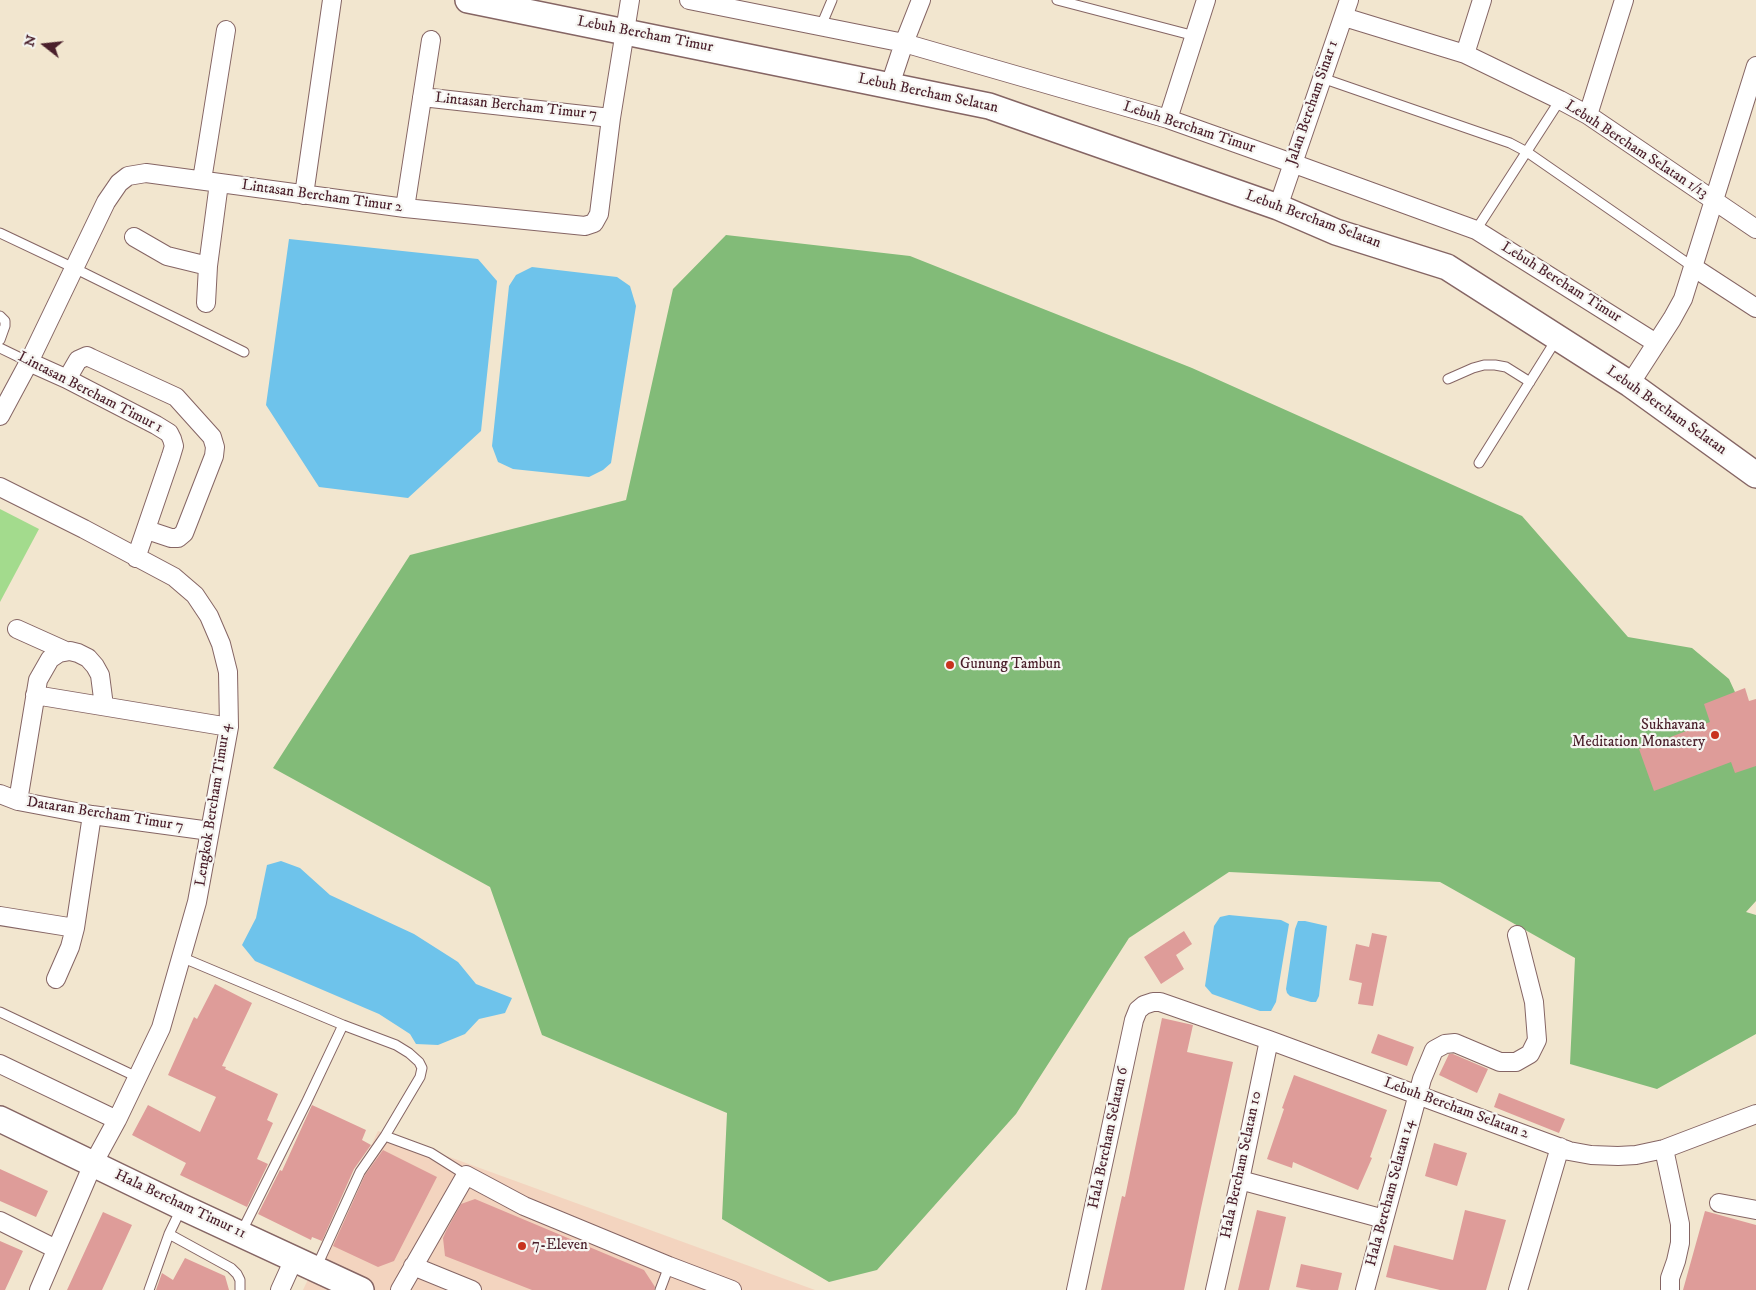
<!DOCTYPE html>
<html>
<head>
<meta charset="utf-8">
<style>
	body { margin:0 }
	#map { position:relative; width:1756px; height:1290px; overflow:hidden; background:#f2e6cf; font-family:"IM FELL DW Pica",serif }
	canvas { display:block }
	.north { position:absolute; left:20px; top:20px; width:50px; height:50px; -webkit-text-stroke:4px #f6f6f2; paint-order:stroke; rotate:286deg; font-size:14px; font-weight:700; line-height:20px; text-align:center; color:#4a1f2b }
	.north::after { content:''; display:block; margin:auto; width:18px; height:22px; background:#4a1f2b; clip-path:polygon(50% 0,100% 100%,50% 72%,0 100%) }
</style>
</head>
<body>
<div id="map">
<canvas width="1756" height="1290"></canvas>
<div class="north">N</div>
</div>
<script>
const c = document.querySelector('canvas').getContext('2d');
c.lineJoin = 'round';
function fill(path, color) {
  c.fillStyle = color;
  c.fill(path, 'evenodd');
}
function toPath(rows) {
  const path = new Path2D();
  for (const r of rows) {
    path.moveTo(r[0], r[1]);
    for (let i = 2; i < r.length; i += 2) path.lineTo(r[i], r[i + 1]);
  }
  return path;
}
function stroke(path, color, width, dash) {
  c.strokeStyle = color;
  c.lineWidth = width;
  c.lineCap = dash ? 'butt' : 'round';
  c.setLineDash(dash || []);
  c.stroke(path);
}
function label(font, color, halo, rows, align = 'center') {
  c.font = font + ' "IM FELL DW Pica",serif';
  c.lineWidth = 4.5;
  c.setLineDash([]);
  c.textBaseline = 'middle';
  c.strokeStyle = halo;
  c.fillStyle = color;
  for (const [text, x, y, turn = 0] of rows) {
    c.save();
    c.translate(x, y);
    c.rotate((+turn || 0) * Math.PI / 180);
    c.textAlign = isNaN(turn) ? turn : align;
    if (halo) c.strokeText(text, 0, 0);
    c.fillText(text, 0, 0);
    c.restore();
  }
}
fill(toPath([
	[378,1131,815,1290,303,1290]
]), '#f3d4bf');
fill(toPath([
	[0,509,39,529,0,602]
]), '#a3db8d');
fill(toPath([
	[726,235,910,256,1192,368,1522,516,1628,637,1692,648,1729,679,1756,738,1756,901,1746,912,1756,915,1756,1034,1657,1089,1570,1064,1575,958,1440,882,1229,872,1129,938,1016,1114,877,1270,829,1282,722,1219,727,1113,542,1035,490,887,273,768,410,555,626,500,673,289]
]), '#82bb78');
fill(toPath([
	[289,239,478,259,497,281,481,431,408,498,319,487,266,405],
	[532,267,617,277,630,286,636,306,611,463,603,470,589,477,513,469,498,462,492,446,509,286,516,275],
	[281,861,300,868,330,895,414,934,458,962,476,984,512,998,505,1013,479,1019,465,1034,438,1045,416,1044,410,1034,379,1014,255,961,242,945,256,918,267,865],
	[1229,915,1281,920,1289,924,1276,1002,1271,1011,1260,1011,1212,994,1205,986,1214,926,1220,917],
	[1298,921,1305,921,1327,926,1319,996,1316,1002,1311,1002,1290,996,1287,993,1286,989,1295,929]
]), '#6ec3eb');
fill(toPath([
	[1745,688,1749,701,1756,699,1756,766,1735,773,1731,762,1654,791,1639,749,1710,722,1704,704],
	[1184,931,1192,944,1176,955,1184,969,1161,984,1144,957],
	[1372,933,1387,936,1373,1006,1358,1004,1362,983,1349,980,1356,944,1369,947],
	[215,984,252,1003,222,1066,226,1067,225,1069,278,1094,267,1120,273,1123,257,1159,268,1164,247,1207,180,1175,186,1163,132,1135,148,1105,200,1132,216,1097,168,1075,194,1017,197,1019],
	[1162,1018,1193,1025,1187,1052,1233,1062,1201,1208,1184,1290,1101,1290,1122,1196,1125,1197],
	[1378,1034,1414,1047,1407,1066,1371,1053],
	[1449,1054,1453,1054,1488,1069,1477,1093,1439,1075],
	[1294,1075,1387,1110,1370,1157,1372,1158,1358,1190,1293,1162,1292,1168,1267,1159,1284,1109,1282,1108],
	[1499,1093,1565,1119,1559,1133,1494,1107],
	[312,1105,366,1130,362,1140,371,1145,354,1169,322,1241,312,1237,311,1240,258,1214,280,1170,282,1171],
	[1434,1143,1467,1153,1457,1186,1425,1176],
	[383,1150,437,1177,394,1261,378,1267,333,1246,365,1175],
	[0,1169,48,1191,36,1217,0,1201],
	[475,1199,644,1270,655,1287,654,1290,532,1290,445,1256,443,1238,446,1231,461,1204],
	[1257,1210,1286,1217,1269,1290,1238,1290],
	[1465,1210,1506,1220,1486,1290,1440,1290,1386,1277,1394,1245,1453,1260],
	[1705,1211,1756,1225,1756,1290,1683,1290],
	[103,1212,132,1225,102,1290,67,1290],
	[0,1241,23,1251,5,1290,0,1290],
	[185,1258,225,1276,229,1290,156,1290,162,1273,173,1280],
	[1301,1264,1342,1273,1338,1290,1311,1290,1296,1287]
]), '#de9c99');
const lane = toPath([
	[1057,0,1195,36],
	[821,26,832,0],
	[1322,78,1510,143,1527,152,1693,267],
	[1476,230,1560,100],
	[0,233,74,268,244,352],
	[0,316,5,321,5,326,0,340],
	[0,348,29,362],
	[1448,379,1473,368,1484,365,1495,365,1506,367,1530,382],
	[1479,463,1556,340],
	[181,957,343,1025,396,1045,409,1053,419,1062,422,1068,420,1077,385,1136,360,1172,316,1268],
	[0,1012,137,1077],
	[385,1136,431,1153,466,1175],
	[241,1233,307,1101,343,1025],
	[169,1234,231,1268,237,1274,240,1280,240,1290],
	[149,1290,169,1234,181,1209],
	[660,1290,669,1266]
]);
const street = toPath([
	[689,0,904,43,1168,119,1292,163,1476,230,1656,343],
	[1344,17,1465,54,1560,100,1588,115,1756,229],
	[1465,54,1482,0],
	[890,85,904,43,921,0],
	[422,97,611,118],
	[1588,115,1624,0],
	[1168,119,1206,0],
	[202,180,226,30],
	[304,195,332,0],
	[1278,207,1349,0],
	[405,208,431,40],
	[134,237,167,256,208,266],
	[1693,267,1756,308],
	[206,303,208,266,219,183],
	[29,362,67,379,156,425,169,433,172,439,174,446,171,456,136,558],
	[67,379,78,360,87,356,91,358,176,397,212,437,215,447,214,456,184,533,178,538,171,538,147,530],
	[1630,384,1672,319,1683,299,1756,66],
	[0,416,29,362,106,202,119,183,128,176,146,173,405,208,585,226,594,223,599,214,611,118,630,0],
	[0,487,84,529,174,577,195,595,209,616,221,644,228,672,229,727,210,831,197,902,161,1028,117,1120,93,1164,39,1290],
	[17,629,66,651],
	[35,695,229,727],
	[0,794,18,801,92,815,210,831],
	[18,801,38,680,50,659,59,653,70,651,78,653,88,658,95,666,100,675,104,706],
	[0,916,75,928],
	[56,979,70,947,75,928,92,815],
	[0,1064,117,1120],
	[1664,1149,1680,1224,1680,1243,1676,1261,1670,1278,1670,1290],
	[1240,1180,1384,1219],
	[1719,1203,1756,1210],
	[0,1221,56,1249],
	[413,1266,472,1290],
	[280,1290,294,1259],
	[400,1290,466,1175,524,1206,669,1266,732,1290],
	[1076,1290,1134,1020,1138,1010,1144,1005,1153,1002,1160,1002,1269,1040,1569,1151,1591,1155,1618,1156,1636,1155,1664,1149,1756,1114],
	[1215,1290,1240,1180,1269,1040],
	[1365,1290,1422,1079,1434,1050,1445,1044,1455,1043,1500,1062,1516,1062,1530,1054,1537,1040,1534,1002,1517,935],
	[1518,1290,1560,1147]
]);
const secondary = toPath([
	[468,0,989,106,1278,207,1336,232,1447,267,1630,384,1756,475],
	[0,1119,182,1207,361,1290]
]);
stroke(lane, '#856564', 11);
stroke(street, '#856564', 20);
stroke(secondary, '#856564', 28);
stroke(lane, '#fff', 9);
stroke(street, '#fff', 18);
stroke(secondary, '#fff', 25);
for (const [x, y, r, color] of [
	[950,665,5,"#c8321e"],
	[1715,735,5,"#c8321e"],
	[522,1246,5,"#c8321e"]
]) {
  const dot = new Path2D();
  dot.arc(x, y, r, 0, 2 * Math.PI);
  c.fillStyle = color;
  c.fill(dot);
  stroke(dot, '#f6f6f2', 2);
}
label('15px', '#4a1f2b', '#f6f6f2', [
	["Lebuh Bercham Timur",645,35,11],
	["Lebuh Bercham Selatan",928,94,12],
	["Jalan Bercham Sinar 1",1313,103,-71],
	["Lintasan Bercham Timur 7",516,107,6],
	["Lebuh Bercham Timur",1189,128,18],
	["Lebuh Bercham Selatan 1/13",1636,150,33],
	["Lintasan Bercham Timur 2",322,197,8],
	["Lebuh Bercham Selatan",1313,220,20],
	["Lebuh Bercham Timur",1561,283,32],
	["Lintasan Bercham Timur 1",90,393,27],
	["Lebuh Bercham Selatan",1666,411,35],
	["Lengkok Bercham Timur 4",214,805,-81],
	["Dataran Bercham Timur 7",105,815,9],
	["Lebuh Bercham Selatan 2",1456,1109,20],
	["Hala Bercham Selatan 6",1109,1138,-78],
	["Hala Bercham Selatan 10",1242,1165,-78],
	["Hala Bercham Selatan 14",1391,1193,-75],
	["Hala Bercham Timur 11",180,1205,25]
]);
label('15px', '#4a1f2b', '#f6f6f2', [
	["Gunung Tambun",960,665],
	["Sukhavana",1705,726,"right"],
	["Meditation Monastery",1705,743,"right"],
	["7-Eleven",532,1246]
], 'left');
</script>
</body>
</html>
